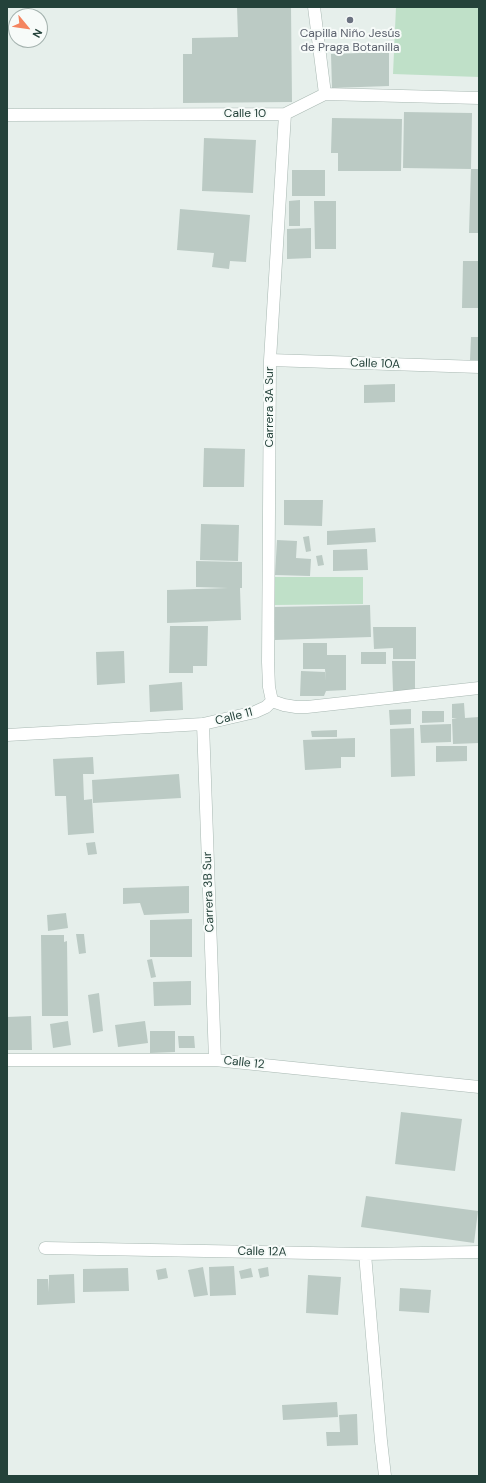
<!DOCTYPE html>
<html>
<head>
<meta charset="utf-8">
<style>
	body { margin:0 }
	#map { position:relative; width:486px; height:1483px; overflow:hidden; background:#e6efeb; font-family:"DM Sans",sans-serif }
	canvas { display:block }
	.frame { position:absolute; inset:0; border:8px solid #24423a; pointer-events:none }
	.north { position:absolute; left:8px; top:8px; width:40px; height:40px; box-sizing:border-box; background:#f7fbf9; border:1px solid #a3b1ad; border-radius:50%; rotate:119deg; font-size:11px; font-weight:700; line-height:16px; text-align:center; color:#24423a }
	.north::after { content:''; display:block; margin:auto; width:14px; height:18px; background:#f4845f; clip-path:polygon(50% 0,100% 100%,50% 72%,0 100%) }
</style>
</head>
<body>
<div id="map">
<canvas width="486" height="1483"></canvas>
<div class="frame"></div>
<div class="north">N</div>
</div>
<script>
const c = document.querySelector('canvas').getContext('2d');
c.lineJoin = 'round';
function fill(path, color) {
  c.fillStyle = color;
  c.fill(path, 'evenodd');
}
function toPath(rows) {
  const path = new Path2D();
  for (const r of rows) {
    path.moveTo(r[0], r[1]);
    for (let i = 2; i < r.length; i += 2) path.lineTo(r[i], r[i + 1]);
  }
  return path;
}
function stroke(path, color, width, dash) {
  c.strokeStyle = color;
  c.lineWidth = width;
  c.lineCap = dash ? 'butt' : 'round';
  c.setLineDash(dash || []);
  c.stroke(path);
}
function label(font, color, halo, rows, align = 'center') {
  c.font = font + ' "DM Sans",sans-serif';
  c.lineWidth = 4;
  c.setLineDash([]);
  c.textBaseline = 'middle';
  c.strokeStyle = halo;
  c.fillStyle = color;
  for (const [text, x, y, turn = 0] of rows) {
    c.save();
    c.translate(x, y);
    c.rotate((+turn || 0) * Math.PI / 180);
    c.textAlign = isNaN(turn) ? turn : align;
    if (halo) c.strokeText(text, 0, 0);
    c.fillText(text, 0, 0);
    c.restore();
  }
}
fill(toPath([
	[396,7,479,7,479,77,393,74],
	[274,577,363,577,363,604,274,605]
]), '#bfe0c8');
fill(toPath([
	[237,7,291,7,292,102,183,103,183,54,192,54,192,38,238,37],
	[389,52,389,86,332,88,331,54],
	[404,112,472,113,471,169,403,168],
	[332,118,402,119,401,171,338,171,338,153,331,153],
	[204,138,256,140,253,193,202,191],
	[471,169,479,169,479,233,469,233],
	[292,170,325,170,325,196,292,196],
	[300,200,300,226,289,226,289,201],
	[314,201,336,201,336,249,315,249],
	[180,209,250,215,246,262,230,261,229,269,212,267,214,253,177,250],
	[311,228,311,258,287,259,287,229],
	[463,261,478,261,479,308,462,308],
	[471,337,479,337,479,360,470,360],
	[395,384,395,402,364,403,364,385],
	[204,448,245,449,244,487,203,487],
	[284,500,323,500,322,526,284,525],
	[201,524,239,525,238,561,200,560],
	[375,528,376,542,327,545,327,531],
	[309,536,311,551,306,552,303,537],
	[277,540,297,541,296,558,311,559,310,576,275,575],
	[367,549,368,570,333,571,333,550],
	[322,555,324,565,318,566,316,556],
	[196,561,242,562,242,588,240,588,241,620,167,623,167,590,228,588,196,587],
	[370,605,371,637,275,640,274,607],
	[170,626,208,626,207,666,193,666,193,673,169,673],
	[373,627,416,627,416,659,393,659,393,648,374,649],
	[303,643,327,643,327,655,346,655,346,690,326,691,324,696,300,696,301,671,325,672,326,681,325,669,303,669],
	[124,651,125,683,97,685,96,652],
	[361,652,386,652,386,664,361,664],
	[392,661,415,661,415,691,393,691],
	[182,682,183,710,150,712,149,685],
	[464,703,465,718,479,717,479,743,453,744,452,719,457,718,452,718,452,704],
	[411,709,411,724,390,725,389,710],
	[422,711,444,711,444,722,422,723],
	[451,724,451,742,421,743,420,725],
	[414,728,415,776,391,777,390,729],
	[337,730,337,737,312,737,311,731],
	[355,738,355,757,341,757,341,768,305,770,303,740],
	[436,746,467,746,467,761,436,762],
	[93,757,94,774,83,774,84,800,92,799,94,833,68,835,66,796,55,796,53,759],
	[179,774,181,798,93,803,92,780],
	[95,842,97,854,88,855,86,843],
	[189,886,189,913,144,915,140,903,123,904,123,888],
	[66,913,68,928,48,931,47,915],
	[192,919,192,957,150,957,150,920],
	[76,934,84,934,86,953,79,954],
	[41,935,64,935,64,942,67,941,68,1016,42,1016],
	[152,959,156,977,151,978,147,960],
	[191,981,191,1005,154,1006,153,982],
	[99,993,103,1031,93,1033,88,995],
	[31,1016,32,1050,7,1050,7,1017],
	[68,1021,71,1045,53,1048,50,1024],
	[145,1021,148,1043,118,1047,115,1025],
	[150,1031,175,1031,175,1052,150,1053],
	[178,1036,194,1036,195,1048,179,1048],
	[401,1112,462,1119,455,1171,395,1164],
	[366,1196,478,1211,474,1243,361,1227],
	[234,1266,236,1295,210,1296,209,1267],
	[203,1267,208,1295,194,1297,188,1270],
	[268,1267,269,1276,260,1278,258,1269],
	[128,1268,129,1291,83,1292,83,1269],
	[166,1268,168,1278,158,1280,156,1270],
	[251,1268,253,1277,241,1279,239,1271],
	[74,1274,75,1303,37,1305,37,1279,48,1279,49,1292,49,1275],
	[308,1275,341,1277,338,1315,306,1313],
	[400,1288,431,1290,429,1313,399,1311],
	[337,1402,338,1417,283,1420,282,1405],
	[357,1414,358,1445,327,1446,326,1432,340,1432,339,1415]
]), '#bbcac4');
const minor = toPath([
	[314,7,325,94],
	[7,115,285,114,325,94,479,98],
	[270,360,479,367],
	[272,701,269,687,268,662,270,360,285,114],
	[272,701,284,705,296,707,307,707,479,688],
	[203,724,215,1060],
	[7,735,203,724,255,712,266,707,272,701],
	[7,1060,215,1060,479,1087],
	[45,1248,365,1254,479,1252],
	[365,1254,381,1441,385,1476]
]);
stroke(minor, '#a8b8b2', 13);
stroke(minor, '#fff', 12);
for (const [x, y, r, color] of [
	[350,20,4,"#6b7280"]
]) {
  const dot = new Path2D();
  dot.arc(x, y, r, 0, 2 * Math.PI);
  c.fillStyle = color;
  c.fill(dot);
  stroke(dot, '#f7fbf9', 1.5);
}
label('12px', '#5b616d', '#f7fbf9', [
	["Capilla Niño Jesús",350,34],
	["de Praga Botanilla",350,48]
]);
label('12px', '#24423a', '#f7fbf9', [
	["Calle 10",245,114],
	["Calle 10A",375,364,2],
	["Carrera 3A Sur",270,407,-90],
	["Calle 11",234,717,-14],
	["Carrera 3B Sur",209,892,-92],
	["Calle 12",244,1063,6],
	["Calle 12A",262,1252,1]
]);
</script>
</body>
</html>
